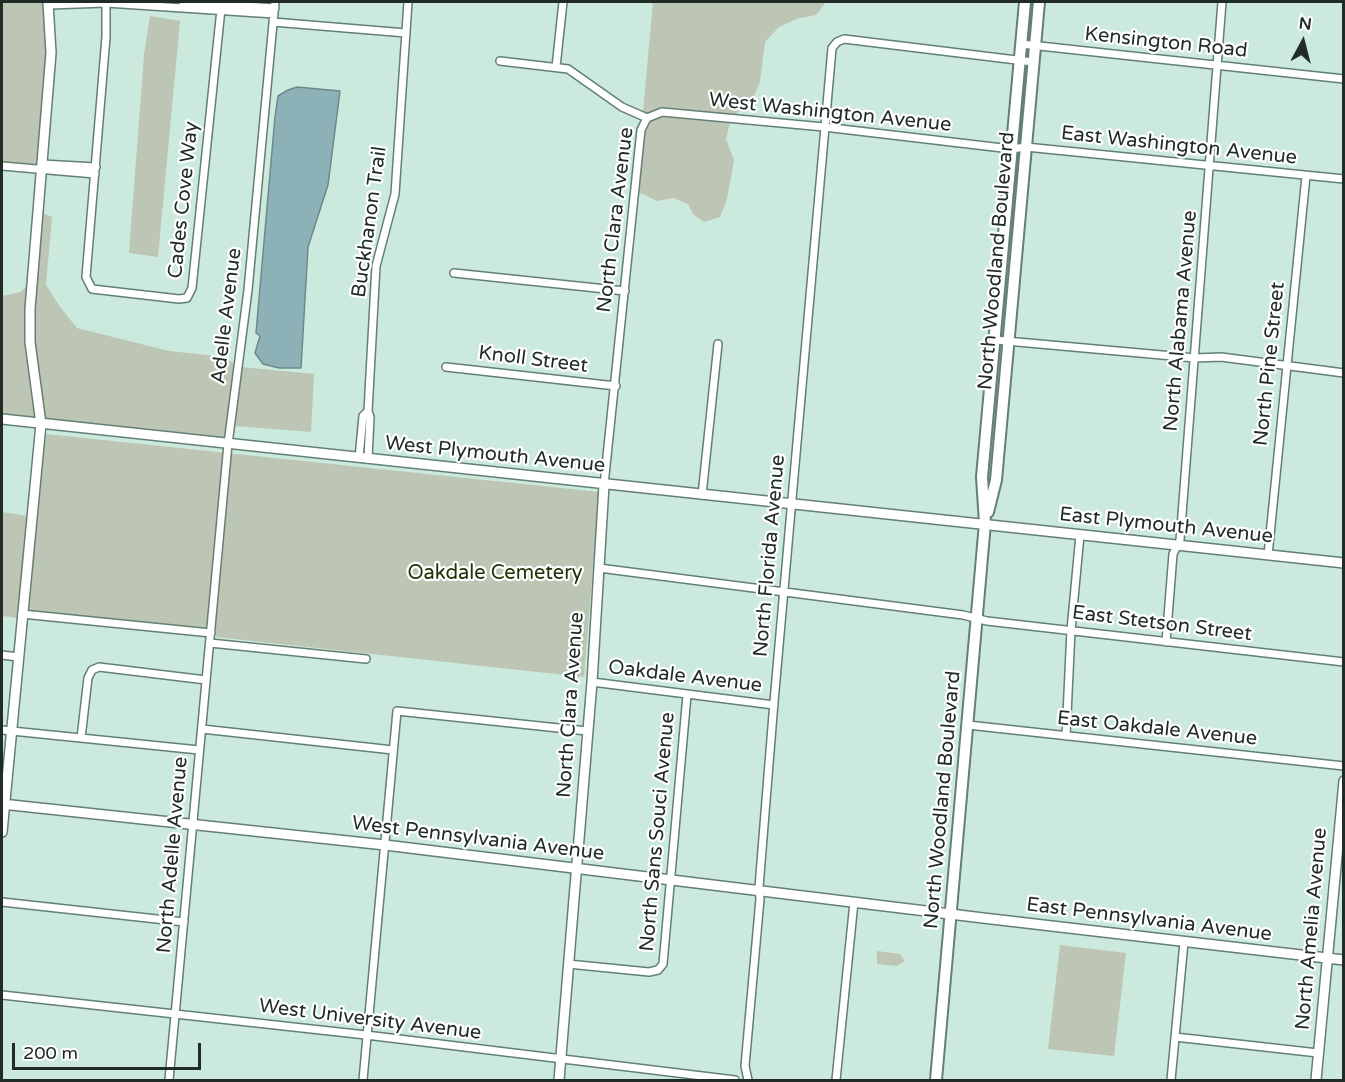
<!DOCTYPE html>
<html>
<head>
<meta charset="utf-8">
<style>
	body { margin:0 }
	#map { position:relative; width:1345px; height:1082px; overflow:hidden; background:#cbe9dc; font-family:"Varela Round",sans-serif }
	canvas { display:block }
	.frame { position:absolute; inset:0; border:3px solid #212c27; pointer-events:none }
	.north { position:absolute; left:1273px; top:12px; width:60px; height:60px; -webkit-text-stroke:4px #fff; paint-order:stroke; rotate:7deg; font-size:16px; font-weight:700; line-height:24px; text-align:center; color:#212c27 }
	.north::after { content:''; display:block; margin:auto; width:21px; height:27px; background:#212c27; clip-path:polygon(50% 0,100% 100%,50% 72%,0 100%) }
	.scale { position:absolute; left:12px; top:1043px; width:189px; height:27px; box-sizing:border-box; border:3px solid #212c27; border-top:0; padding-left:8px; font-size:18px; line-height:21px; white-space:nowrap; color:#212c27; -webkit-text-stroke:4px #fff; paint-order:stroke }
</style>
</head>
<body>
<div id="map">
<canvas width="1345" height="1082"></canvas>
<div class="frame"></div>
<div class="north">N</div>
<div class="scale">200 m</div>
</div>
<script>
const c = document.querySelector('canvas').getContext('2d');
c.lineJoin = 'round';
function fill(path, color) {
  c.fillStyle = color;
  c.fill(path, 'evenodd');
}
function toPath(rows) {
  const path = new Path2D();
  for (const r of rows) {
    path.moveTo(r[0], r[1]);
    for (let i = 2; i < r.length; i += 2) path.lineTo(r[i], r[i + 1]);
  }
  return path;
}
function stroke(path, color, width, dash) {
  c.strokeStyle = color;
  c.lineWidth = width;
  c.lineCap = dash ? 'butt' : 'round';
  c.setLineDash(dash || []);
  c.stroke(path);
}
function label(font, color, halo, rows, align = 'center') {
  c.font = font + ' "Varela Round",sans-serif';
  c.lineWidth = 4.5;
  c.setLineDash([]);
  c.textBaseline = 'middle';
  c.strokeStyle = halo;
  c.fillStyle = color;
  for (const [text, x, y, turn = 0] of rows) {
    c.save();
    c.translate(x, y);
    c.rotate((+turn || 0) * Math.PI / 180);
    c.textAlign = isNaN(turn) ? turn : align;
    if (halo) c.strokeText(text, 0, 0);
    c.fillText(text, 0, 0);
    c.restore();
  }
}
fill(toPath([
	[2,2,45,2,48,53,38,166,2,163],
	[653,2,826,2,816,15,796,19,779,27,765,42,760,82,753,98,735,115,662,108,647,114,643,112],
	[150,16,180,21,158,257,129,253,144,55],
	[662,115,730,122,726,139,734,160,727,199,720,217,704,222,693,214,688,204,674,198,657,201,638,192,645,131,650,121],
	[43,213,52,217,46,285,60,307,77,328,169,351,227,357,236,367,225,440,44,420,34,342,33,309],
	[29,283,37,420,2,415,2,296,21,292],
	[242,367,314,374,311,432,235,426],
	[46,434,599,492,584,677,216,637,216,630,28,610],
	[2,512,28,516,18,618,2,616],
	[1060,945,1126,953,1114,1056,1048,1049],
	[877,951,900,954,905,961,897,966,877,964]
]), '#bdc5b4');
const water = toPath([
	[297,87,340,91,328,185,308,247,301,368,279,368,263,364,255,353,260,336,256,333,275,117,278,96,288,90,297,87]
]);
fill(water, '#8cb1b6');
stroke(water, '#6c898b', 1.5);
const street = toPath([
	[183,2,275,8],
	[106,3,106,37,86,277,92,289,179,299,187,298,192,288,221,9],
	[49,5,106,3,274,14],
	[273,22,406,33],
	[1021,44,1344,79],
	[500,61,568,69,622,107,647,118],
	[556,67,563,2],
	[647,118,662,112,824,127,1011,149,1026,147,1344,179],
	[42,164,96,167],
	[2,166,95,174],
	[454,273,625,291],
	[995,340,1195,358,1221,357,1344,373],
	[446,367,616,386],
	[359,458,363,416,368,411],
	[368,459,370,417,368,411,376,266,395,194,408,2],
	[604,485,641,130,647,118],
	[702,495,718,344],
	[1268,555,1306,176],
	[599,568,963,615,987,621,1344,662],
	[22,614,211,633],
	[1166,642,1173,554,1180,540,1222,2],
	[210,643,366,659],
	[2,655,18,657],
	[592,682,774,705],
	[968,725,1344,766],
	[202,729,393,750],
	[2,730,199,750],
	[1066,736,1071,630,1080,535],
	[81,738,88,678,92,670,99,667,206,680],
	[2,902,184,922],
	[568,964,649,972,658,970,663,964,687,695],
	[2,995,366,1035,735,1080],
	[1175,1037,1318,1053],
	[169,1080,228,444,248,290,275,2],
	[363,1080,397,711,587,731],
	[748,1080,745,1066,760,899,759,887,774,702,832,48,837,42,844,39,1033,62],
	[836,1080,854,902],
	[1171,1080,1184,942]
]);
const secondary = toPath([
	[2,419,1344,563],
	[2,804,385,845,983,918,1344,960],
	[2,832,41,424,30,342,30,309,51,53,48,2],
	[559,1080,592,682,604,485],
	[1316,1080,1344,781]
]);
const primary = toPath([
	[988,512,996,480,1039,2],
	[936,1080,985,523,982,477,1025,2]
]);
stroke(street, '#647f74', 10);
stroke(secondary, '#647f74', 12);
stroke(primary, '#647f74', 14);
stroke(street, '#fff', 7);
stroke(secondary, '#fff', 9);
stroke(primary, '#fff', 10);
label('20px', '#212c27', '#fff', [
	["Kensington Road",1166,43,6],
	["West Washington Avenue",830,113,6],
	["East Washington Avenue",1179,146,6],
	["Cades Cove Way",184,200,-84],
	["North Clara Avenue",616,220,-83],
	["Buckhanon Trail",370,222,-82],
	["North Woodland Boulevard",997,261,-85],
	["Adelle Avenue",227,316,-83],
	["North Alabama Avenue",1181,321,-85],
	["Knoll Street",533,360,7],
	["North Pine Street",1270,364,-84],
	["West Plymouth Avenue",495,455,6],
	["East Plymouth Avenue",1166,526,6],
	["North Florida Avenue",770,556,-85],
	["East Stetson Street",1162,624,7],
	["Oakdale Avenue",685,677,7],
	["North Clara Avenue",571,705,-86],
	["East Oakdale Avenue",1157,729,6],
	["North Woodland Boulevard",943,800,-85],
	["North Sans Souci Avenue",658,832,-85],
	["West Pennsylvania Avenue",478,839,7],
	["North Adelle Avenue",173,855,-85],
	["East Pennsylvania Avenue",1149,920,7],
	["North Amelia Avenue",1312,929,-85],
	["West University Avenue",370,1020,7]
]);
label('20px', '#223103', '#fff', [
	["Oakdale Cemetery",495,574]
]);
</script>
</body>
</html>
